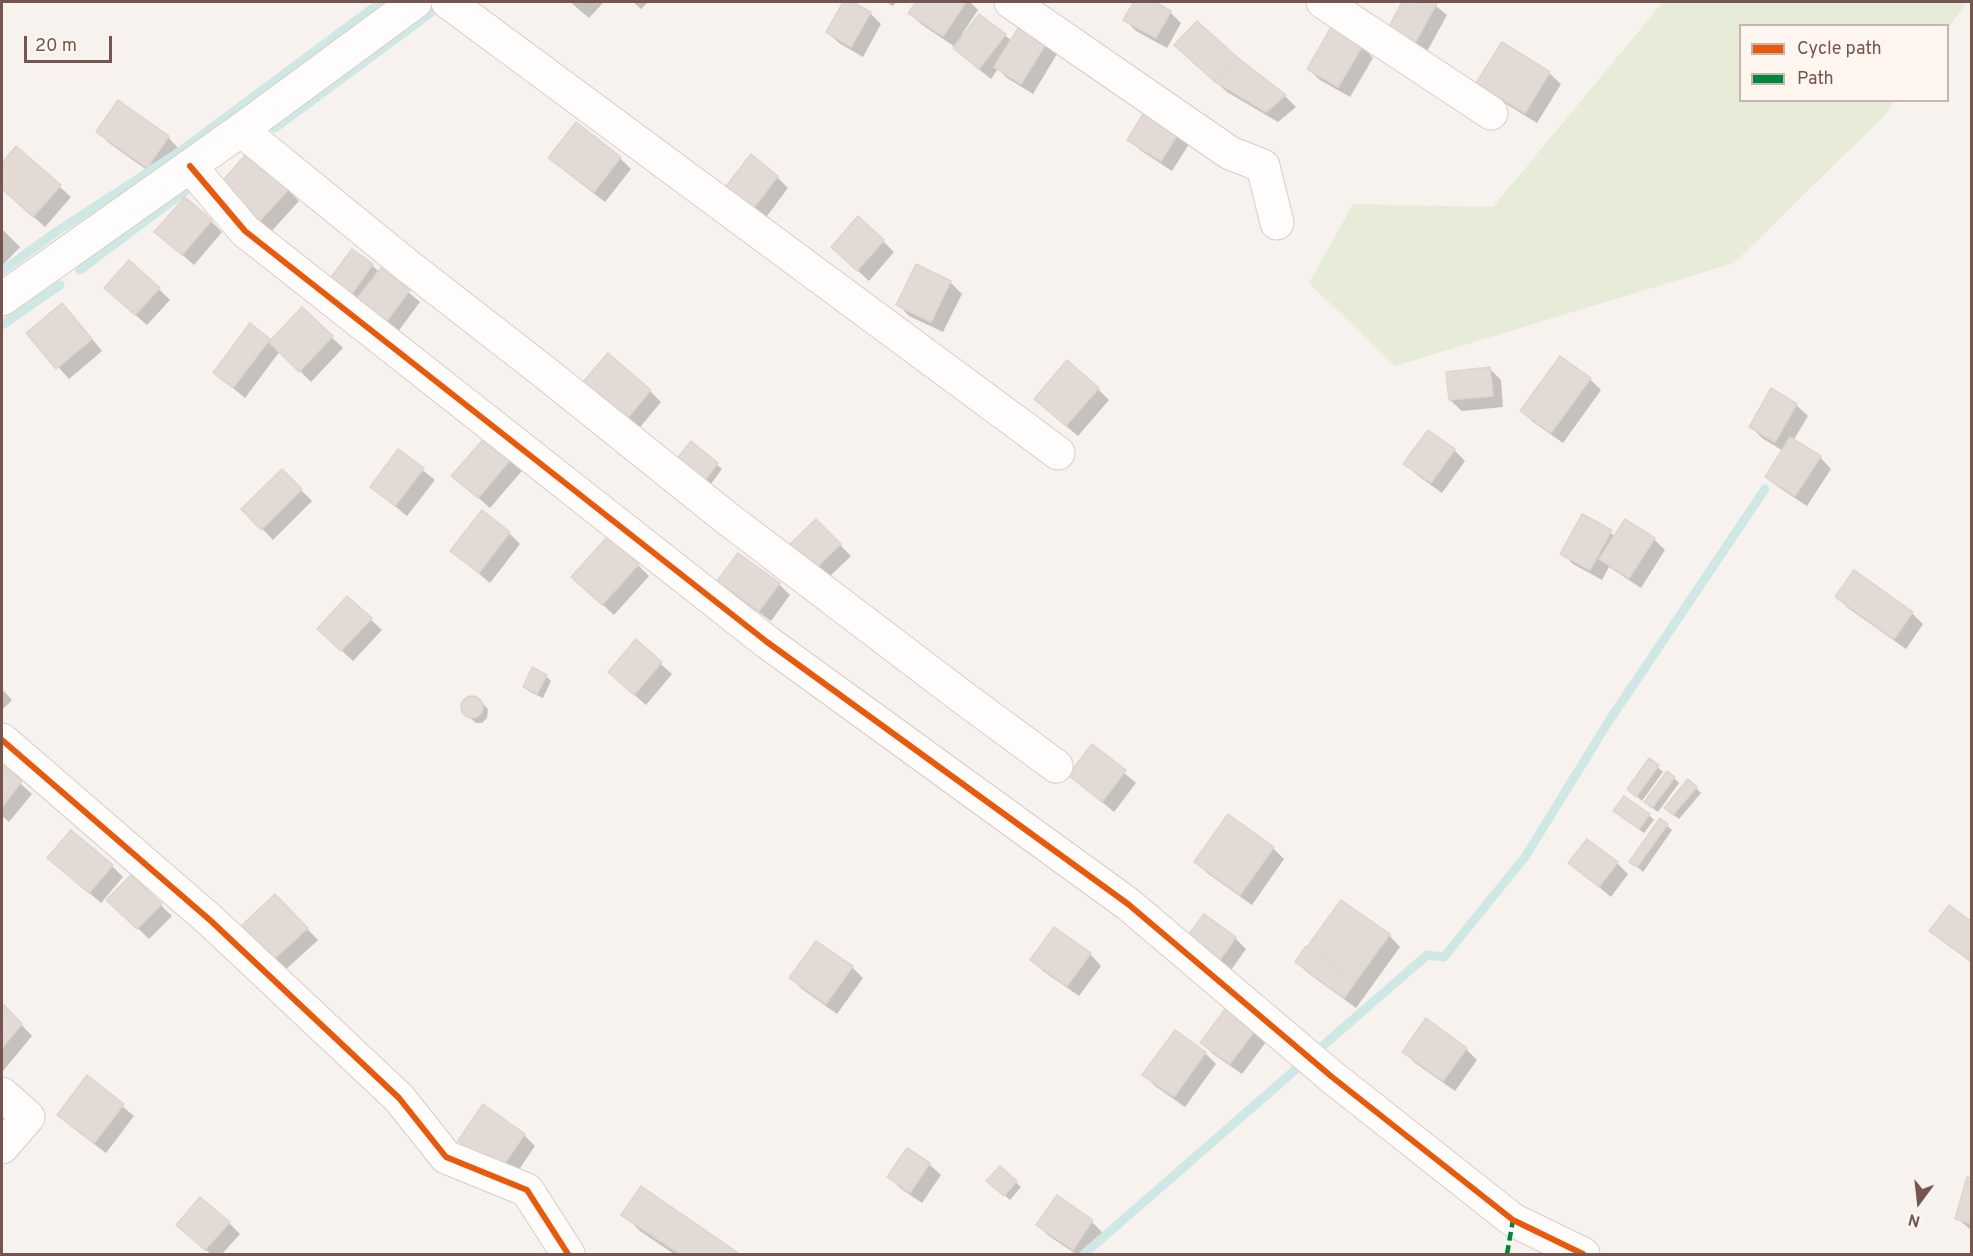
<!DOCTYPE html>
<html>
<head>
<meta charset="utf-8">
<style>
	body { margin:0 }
	#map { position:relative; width:1973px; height:1256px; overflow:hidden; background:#f7f2ed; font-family:Overpass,sans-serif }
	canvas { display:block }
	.frame { position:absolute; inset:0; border:3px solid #74564e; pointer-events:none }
	.legend { position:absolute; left:1739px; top:24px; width:210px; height:78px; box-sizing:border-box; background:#fef6ef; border:2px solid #c7b6af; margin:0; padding:8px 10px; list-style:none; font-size:18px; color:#74564e }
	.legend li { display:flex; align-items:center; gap:12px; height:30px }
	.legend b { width:30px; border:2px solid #c7b6af }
	.north { position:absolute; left:1889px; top:1172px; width:60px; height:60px; -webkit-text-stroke:4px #fef6ef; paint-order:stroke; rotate:195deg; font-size:16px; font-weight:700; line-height:24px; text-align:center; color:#74564e }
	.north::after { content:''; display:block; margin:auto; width:21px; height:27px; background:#74564e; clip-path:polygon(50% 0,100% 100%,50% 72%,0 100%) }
	.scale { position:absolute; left:24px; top:36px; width:88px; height:27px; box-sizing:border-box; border:3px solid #74564e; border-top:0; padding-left:8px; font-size:18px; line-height:21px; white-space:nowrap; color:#74564e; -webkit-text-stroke:4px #fef6ef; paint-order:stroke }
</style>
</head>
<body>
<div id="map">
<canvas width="1973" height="1256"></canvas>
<div class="frame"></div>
<ul class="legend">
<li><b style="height:8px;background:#e8590c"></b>Cycle path</li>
<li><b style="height:8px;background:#00873e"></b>Path</li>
</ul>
<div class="north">N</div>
<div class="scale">20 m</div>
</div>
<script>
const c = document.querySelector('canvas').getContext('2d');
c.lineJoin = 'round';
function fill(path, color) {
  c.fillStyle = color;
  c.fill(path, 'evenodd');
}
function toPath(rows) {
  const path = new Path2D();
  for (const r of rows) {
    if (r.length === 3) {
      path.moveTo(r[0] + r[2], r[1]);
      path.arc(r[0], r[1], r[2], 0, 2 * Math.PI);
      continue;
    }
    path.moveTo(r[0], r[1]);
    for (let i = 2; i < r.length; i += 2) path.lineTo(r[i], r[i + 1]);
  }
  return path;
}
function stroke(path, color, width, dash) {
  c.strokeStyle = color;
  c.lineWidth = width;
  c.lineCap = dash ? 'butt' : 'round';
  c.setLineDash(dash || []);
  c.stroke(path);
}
fill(toPath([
	[1663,2,1967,2,1948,29,1948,26,1740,26,1740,100,1895,101,1885,115,1734,263,1395,366,1309,283,1353,204,1493,207]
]), '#e7ecd9');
fill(toPath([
	[570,2,604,2,589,18],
	[633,2,648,2,641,9],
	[845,2,850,2,870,13,881,24,863,57,839,43,827,32],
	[886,2,896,2,893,6],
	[918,2,970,2,978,10,962,34,964,35,980,16,1012,41,1046,43,1057,54,1033,94,1007,78,998,69,991,79,966,59,955,47,921,24,910,13],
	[1136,2,1152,2,1170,12,1181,23,1167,48,1136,31,1125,20],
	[1404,2,1431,2,1447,15,1424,57,1387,31],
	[1362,46,1373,58,1350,97,1320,80,1308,69],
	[1187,56,1236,58,1285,96,1296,107,1278,122,1227,92],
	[1549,73,1561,84,1537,123,1490,94,1478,83],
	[119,103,168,137,179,149,158,178,109,143,98,132],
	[1147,110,1191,141,1172,171,1140,150,1129,139],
	[17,148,71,197,45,227,2,189,2,165],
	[550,158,620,158,631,169,605,202,562,169],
	[777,177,788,188,764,220,726,188],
	[288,190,299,201,269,234,229,199],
	[211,221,222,232,194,265,156,232],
	[2,229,20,247,2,266],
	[883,241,894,252,869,281,844,258],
	[372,265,380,273,382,270,420,302,397,333,342,291],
	[917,266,950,282,962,294,943,332,909,316,898,304],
	[159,289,170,300,147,325,117,299],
	[302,309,343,348,311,382,280,351,245,398,215,373,269,340,271,342],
	[73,316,102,351,69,379,28,333],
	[1490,369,1501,380,1503,407,1462,411,1450,400],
	[1590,379,1601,390,1563,443,1533,422,1522,411],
	[1098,389,1109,400,1078,436,1047,410],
	[578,390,650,391,661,402,632,437],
	[1772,390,1796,405,1808,416,1793,441,1820,457,1831,469,1807,506,1778,487,1767,476,1783,451,1762,438,1751,427],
	[1428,432,1454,450,1465,461,1442,493,1417,475,1405,464],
	[490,435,526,466,490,508,453,476],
	[691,443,722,469,708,488],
	[399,451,435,480,407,516,372,487],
	[282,471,312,501,273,540,243,509],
	[1583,516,1615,536,1654,539,1665,550,1641,588,1609,567,1602,580,1573,564,1562,553],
	[816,521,851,556,824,582,789,547],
	[509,533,520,544,490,583,452,551],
	[638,565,649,576,614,615,584,588],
	[1854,572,1912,613,1923,624,1906,649,1848,608,1837,597],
	[719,581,779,584,790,595,771,621,730,592],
	[347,598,382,630,353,661,330,640],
	[636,642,672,674,646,705,621,683],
	[546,676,551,681,543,698,530,692,524,687],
	[2,689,12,700,2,710],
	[468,698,478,698,488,709,487,718,482,723,476,723,464,713,464,703],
	[1092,746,1136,783,1114,812,1070,775],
	[1650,760,1663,772,1642,801,1634,794],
	[2,767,32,794,9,822,2,816],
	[1674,778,1679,783,1658,812,1651,807],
	[1696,788,1701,793,1679,819,1671,813],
	[1649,815,1654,820,1644,833,1621,816],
	[1660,820,1672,830,1643,872,1631,861],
	[1273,848,1284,859,1252,905,1207,873,1196,861],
	[49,858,112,866,123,877,101,903],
	[1570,863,1617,863,1628,874,1611,897],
	[131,877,172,916,149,939,109,900],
	[275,896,318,940,283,972,241,928],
	[1972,923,1972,963,1942,941,1931,930],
	[1054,929,1090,954,1101,966,1079,996,1043,971,1032,960],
	[1389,935,1400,947,1356,1008,1308,973,1297,962],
	[1235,938,1246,949,1224,980,1182,946],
	[852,967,863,978,837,1014,802,989,791,978],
	[2,1004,32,1036,2,1072],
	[1254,1031,1266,1042,1242,1074,1213,1054,1202,1042],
	[1466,1049,1477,1060,1455,1091,1415,1063,1404,1052],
	[1205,1053,1216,1064,1185,1107,1155,1086,1144,1075],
	[87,1077,134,1116,106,1153,70,1126,59,1115],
	[524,1135,535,1146,512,1180,471,1151,460,1140],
	[907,1150,929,1164,941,1175,922,1203,900,1188,889,1177],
	[1000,1168,1021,1187,1010,1200,994,1186],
	[1972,1180,1972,1231,1957,1218],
	[1057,1197,1092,1222,1103,1233,1088,1254,1076,1254,1049,1236,1038,1225],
	[623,1214,736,1253,738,1254,674,1254,640,1231],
	[229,1223,240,1234,222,1254,211,1254,189,1236]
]), '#0003');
stroke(toPath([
	[275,128,432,12],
	[80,270,187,190],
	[2,271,56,232,179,152,381,2],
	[2,325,60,285],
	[1084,1254,1427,955,1444,957,1525,857,1607,724,1765,489]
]), '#cfe8e6', 9);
const building = toPath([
	[843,2,853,2,871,12,851,47,826,32,843,2],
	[916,2,966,2,943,36,908,13,916,2],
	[1134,2,1155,2,1171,11,1156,38,1123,20,1134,2],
	[1402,2,1437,3,1413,47,1386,32,1402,2],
	[979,14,1006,34,979,69,953,48,979,14],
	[1197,21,1237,57,1214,81,1174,45,1197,21],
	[1020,25,1047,42,1021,84,994,67,1020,25],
	[1331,27,1363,45,1338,87,1307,69,1331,27],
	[1502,42,1550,72,1525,113,1476,83,1502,42],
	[1237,57,1286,95,1266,112,1214,81,1237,57],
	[118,100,169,136,147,168,96,132,118,100],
	[1147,108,1181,129,1161,161,1127,140,1147,108],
	[576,122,621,157,594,192,548,158,576,122],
	[16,146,61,185,33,217,2,189,2,163,16,146],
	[248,152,289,189,257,224,216,188,248,152],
	[751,154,778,176,752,210,724,189,751,154],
	[185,197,212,220,182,255,154,232,185,197],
	[858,216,884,240,857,271,831,247,858,216],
	[352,249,373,264,351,295,329,280,352,249],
	[129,260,160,288,135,315,104,288,129,260],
	[916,264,951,281,931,322,896,305,916,264],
	[381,268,410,290,385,323,355,301,381,268],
	[62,303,92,339,56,369,26,333,62,303],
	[302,307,333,336,299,372,269,342,302,307],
	[250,323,270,339,233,388,213,373,250,323],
	[608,353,651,390,620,427,576,390,608,353],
	[1560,356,1591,378,1551,433,1520,411,1560,356],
	[1067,360,1099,388,1066,426,1034,399,1067,360],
	[1490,367,1493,396,1449,400,1446,372,1490,367],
	[1771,388,1797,404,1775,442,1749,427,1771,388],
	[1428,430,1455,449,1431,483,1403,464,1428,430],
	[489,433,516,453,478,498,451,476,489,433],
	[1790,437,1821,456,1795,496,1765,477,1790,437],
	[691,441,718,463,702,484,675,461,691,441],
	[398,449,424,468,395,506,370,487,398,449],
	[282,469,302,489,261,530,241,509,282,469],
	[482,510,510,532,479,573,450,551,482,510],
	[1582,514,1612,530,1590,570,1560,554,1582,514],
	[816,519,841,544,812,572,787,547,816,519],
	[1625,519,1655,538,1629,578,1599,559,1625,519],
	[608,536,639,564,602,605,571,577,608,536],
	[738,553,780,583,759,611,717,581,738,553],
	[1854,570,1913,612,1894,639,1835,597,1854,570],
	[347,596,372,618,341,651,317,629,347,596],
	[636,639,662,662,634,695,608,672,636,639],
	[532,667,547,675,537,694,523,687,532,667],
	[472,707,11],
	[1092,744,1126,770,1102,802,1068,775,1092,744],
	[1649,758,1659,765,1636,797,1627,789,1649,758],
	[2,765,22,781,2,807,2,765],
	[1667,771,1675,777,1652,808,1644,802,1667,771],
	[1688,779,1697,787,1673,815,1664,808,1688,779],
	[1624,796,1650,814,1639,829,1613,811,1624,796],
	[1228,814,1274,847,1240,895,1194,862,1228,814],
	[1660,818,1668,824,1637,867,1629,862,1660,818],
	[71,830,113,865,89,893,47,858,71,830],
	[1587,839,1618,862,1599,887,1568,863,1587,839],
	[131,875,162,904,137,929,106,900,131,875],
	[275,894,308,928,271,962,239,928,275,894],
	[1341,900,1390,934,1356,981,1307,947,1341,900],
	[1949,905,1972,922,1972,962,1929,931,1949,905],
	[1204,914,1236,937,1213,970,1180,946,1204,914],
	[1054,927,1091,953,1067,986,1030,960,1054,927],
	[816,941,853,966,826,1004,789,978,816,941],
	[1306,946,1356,981,1344,998,1295,962,1306,946],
	[2,1003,22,1024,2,1048,2,1003],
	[1226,1008,1255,1030,1230,1064,1200,1043,1226,1008],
	[1426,1018,1467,1048,1443,1081,1402,1052,1426,1018],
	[1175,1030,1206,1052,1174,1097,1142,1075,1175,1030],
	[87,1075,124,1104,94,1143,57,1115,87,1075],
	[483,1104,525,1134,500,1170,458,1141,483,1104],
	[907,1148,930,1163,910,1193,887,1177,907,1148],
	[1000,1166,1017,1181,1004,1196,986,1181,1000,1166],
	[1967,1177,1972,1178,1972,1224,1955,1219,1967,1177],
	[641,1186,737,1252,736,1254,680,1254,621,1215,641,1186],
	[1057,1195,1093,1220,1073,1250,1036,1225,1057,1195],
	[200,1197,230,1222,205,1250,176,1225,200,1197]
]);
fill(building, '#e3dad5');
stroke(building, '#dfd4d0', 1.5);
const minor = toPath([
	[448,2,1058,453],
	[1011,2,1230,153,1263,166,1277,223],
	[1323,2,1491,113],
	[241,130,408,266,543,371,728,519,961,696,1056,766],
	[190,166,245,231,767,642,1128,904,1332,1077,1513,1220,1583,1254],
	[2,299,241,130,415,2],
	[2,740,211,921,399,1098,446,1157,527,1190,568,1254],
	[2,1094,28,1117,2,1147]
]);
stroke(minor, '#d6cdca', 35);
stroke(minor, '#fefdfc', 33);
stroke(toPath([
	[1507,1254,1513,1220]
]), '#00873e', 4.5, [9, 4.5]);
stroke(toPath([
	[190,166,245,231,767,642,1128,904,1332,1077,1513,1220,1583,1254],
	[2,740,211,921,399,1098,446,1157,527,1190,568,1254]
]), '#e8590c', 6);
</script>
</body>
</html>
